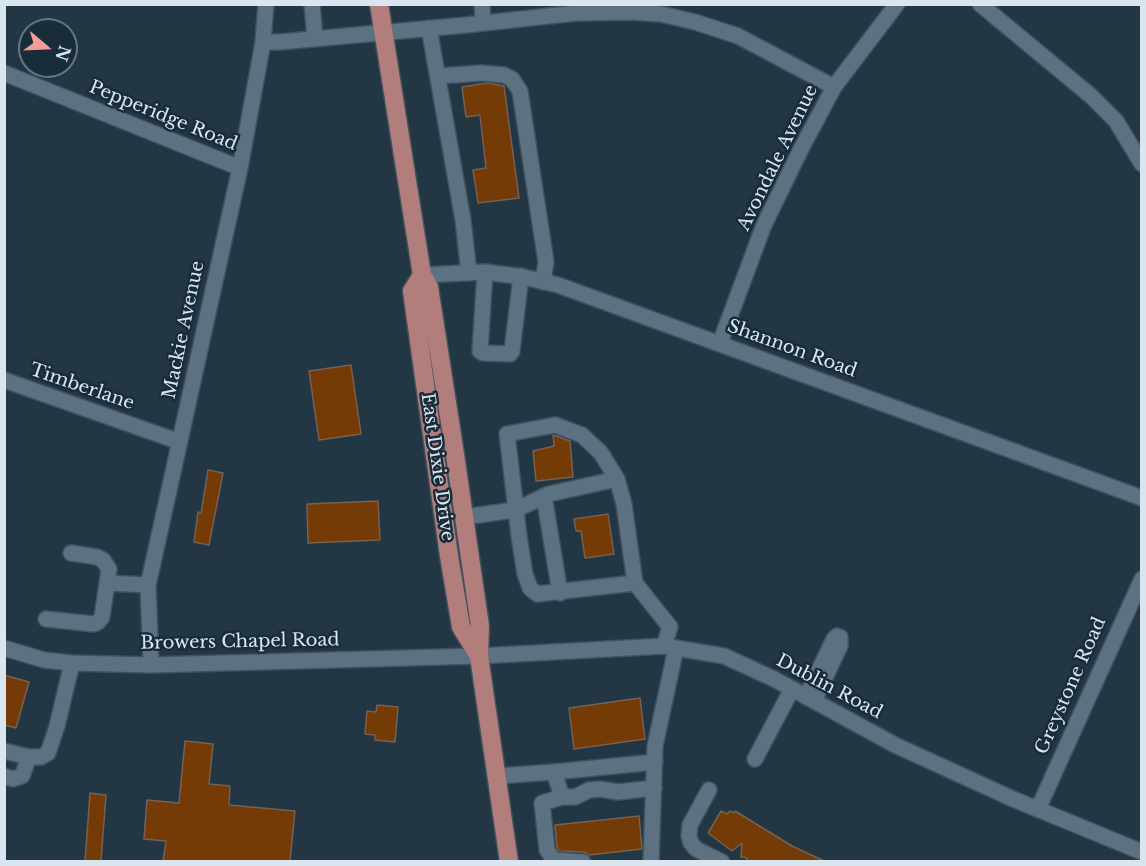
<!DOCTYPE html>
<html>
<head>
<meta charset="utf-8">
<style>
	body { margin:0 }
	#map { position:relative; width:1146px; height:866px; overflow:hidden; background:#223644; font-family:"Libre Baskerville",serif }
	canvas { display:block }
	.frame { position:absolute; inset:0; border:6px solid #dae6ef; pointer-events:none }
	.north { position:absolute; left:18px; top:18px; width:60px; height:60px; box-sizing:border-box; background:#182c3a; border:2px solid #667682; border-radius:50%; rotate:109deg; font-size:16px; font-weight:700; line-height:24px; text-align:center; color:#dae6ef }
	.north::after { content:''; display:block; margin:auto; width:21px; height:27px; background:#f59c96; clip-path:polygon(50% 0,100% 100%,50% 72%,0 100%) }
</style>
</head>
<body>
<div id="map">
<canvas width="1146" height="866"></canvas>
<div class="frame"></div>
<div class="north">N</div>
</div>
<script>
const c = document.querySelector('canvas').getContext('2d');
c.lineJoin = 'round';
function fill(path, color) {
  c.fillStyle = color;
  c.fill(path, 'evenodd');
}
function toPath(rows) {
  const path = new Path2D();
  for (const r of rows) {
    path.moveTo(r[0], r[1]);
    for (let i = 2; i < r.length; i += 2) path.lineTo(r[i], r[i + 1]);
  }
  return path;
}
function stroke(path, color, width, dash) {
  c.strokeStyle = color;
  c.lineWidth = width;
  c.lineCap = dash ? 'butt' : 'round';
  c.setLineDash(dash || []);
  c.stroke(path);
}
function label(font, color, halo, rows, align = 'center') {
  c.font = font + ' "Libre Baskerville",serif';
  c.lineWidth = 5;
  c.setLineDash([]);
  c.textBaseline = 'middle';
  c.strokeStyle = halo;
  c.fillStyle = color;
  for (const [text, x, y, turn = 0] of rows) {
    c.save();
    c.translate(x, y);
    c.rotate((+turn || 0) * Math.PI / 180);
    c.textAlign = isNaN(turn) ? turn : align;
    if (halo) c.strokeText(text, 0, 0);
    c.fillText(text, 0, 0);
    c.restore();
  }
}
const building = toPath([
	[487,83,504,86,519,198,478,203,473,170,486,168,480,115,466,117,462,87,487,83],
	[351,365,361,434,319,440,309,371,351,365],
	[553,435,570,441,573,477,536,481,533,451,554,446,553,435],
	[208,470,223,473,209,545,194,542,198,512,201,513,208,470],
	[378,501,380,540,308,543,307,504,378,501],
	[608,514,614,554,585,558,581,531,576,531,574,519,608,514],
	[4,675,29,682,16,728,4,725,4,675],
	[640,698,645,739,574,749,569,708,640,698],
	[377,705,398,707,395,742,375,740,375,735,365,734,367,711,376,712,377,705],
	[185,741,213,744,209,784,230,786,229,805,295,811,290,861,163,861,166,841,144,839,147,800,179,803,185,741],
	[90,793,106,795,101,861,85,861,90,793],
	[721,811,727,814,730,811,734,813,735,811,792,846,824,861,746,861,747,858,741,857,742,843,732,851,708,833,721,811],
	[639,816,642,849,589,855,584,852,559,851,557,847,555,825,639,816]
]);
fill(building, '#743b06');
stroke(building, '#766152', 1.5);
const minor = toPath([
	[312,4,315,38],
	[482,4,483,23],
	[980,4,1091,96,1116,121,1142,164],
	[429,28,463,220,469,273],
	[263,42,280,42,466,25,577,13,629,12,661,14,695,22,738,36,834,87],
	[4,73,240,168],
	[438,76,482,73,504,75,512,79,520,91,546,262,543,282],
	[485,272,480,351,483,353,510,354,512,351,521,276],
	[422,275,485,272,524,277,558,285,1142,498],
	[720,343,764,225,802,147,834,87,897,4],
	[4,380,180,442],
	[555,425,582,435,601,453,617,479,624,504,635,583,537,594,530,588,525,574,519,536,507,434,555,425],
	[544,496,560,593],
	[464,517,515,510,549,494,617,479],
	[71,553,97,557,103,560,109,569,107,583,148,585],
	[635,583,670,627,664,646],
	[46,619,94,624,98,622,102,617,107,583],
	[4,648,44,660,72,663,151,665,479,656,664,646,724,656,774,679,895,745,1013,799,1142,852],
	[151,665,148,585,151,572,240,168,263,42,266,4],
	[806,697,834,639,837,636,840,637,840,646,814,701],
	[4,751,29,757,41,757,48,753,57,726,72,663],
	[755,759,792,689],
	[554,772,655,762],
	[4,776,13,779,22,776,29,757],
	[497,776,554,772,562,797,542,803,547,850,554,860,583,862],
	[709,790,690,825,689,836,691,843,696,849,722,862],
	[562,797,575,797,589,790,600,789,618,792,654,788],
	[1038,809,1142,579],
	[651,862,655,746,676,648]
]);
const major = toPath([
	[379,4,422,275,429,287,454,448,480,626,479,656,509,862],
	[422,275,412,291,449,556,461,627,479,656]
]);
stroke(minor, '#40515d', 18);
stroke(major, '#40515d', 21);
stroke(minor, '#5c7181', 15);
stroke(major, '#b27e7c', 18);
label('18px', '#dae6ef', '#182c3a', [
	["Pepperidge Road",163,116,22],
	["Avondale Avenue",778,158,-64],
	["Mackie Avenue",184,330,-78],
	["Shannon Road",792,349,20],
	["Timberlane",82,387,19],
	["East Dixie Drive",437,467,82],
	["Browers Chapel Road",240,642,-1],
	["Greystone Road",1071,686,-66],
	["Dublin Road",829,687,28]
]);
</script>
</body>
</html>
